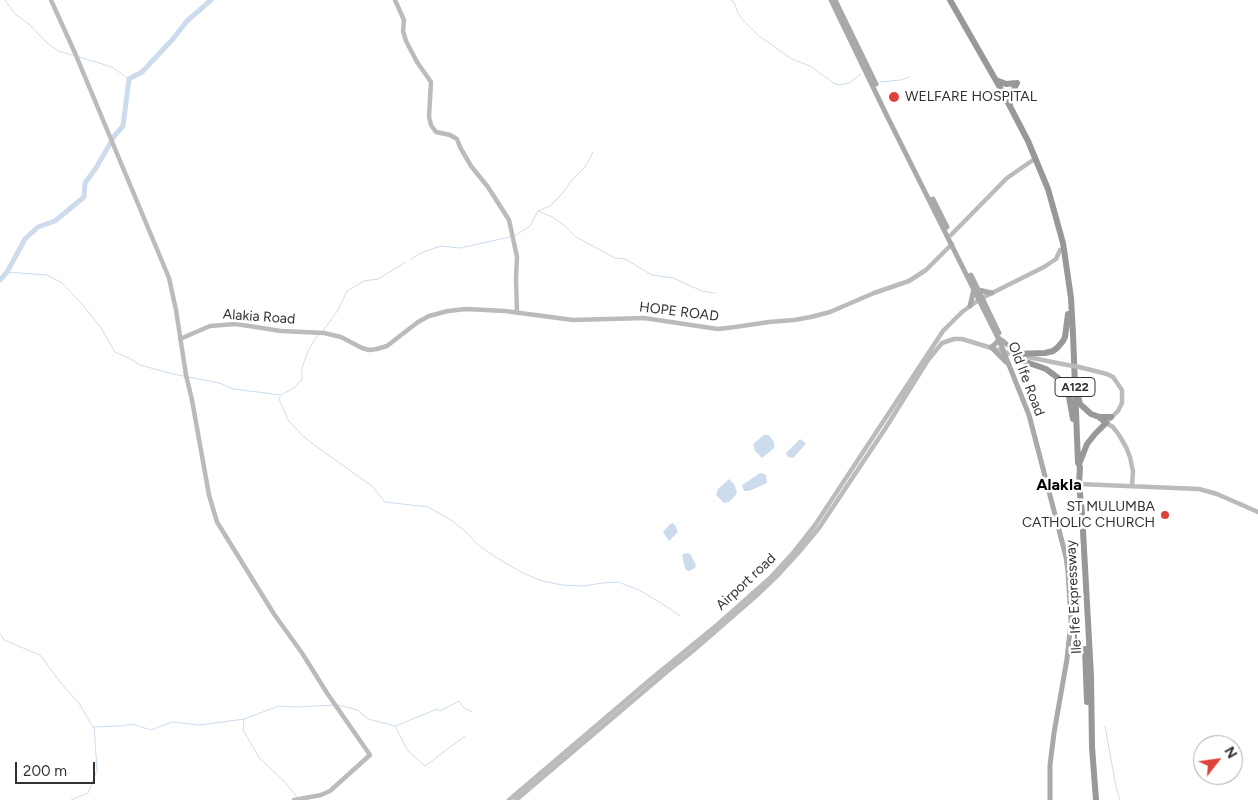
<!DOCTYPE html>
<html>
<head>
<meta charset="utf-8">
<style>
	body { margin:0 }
	#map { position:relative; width:1258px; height:800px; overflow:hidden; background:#fff; font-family:Figtree,sans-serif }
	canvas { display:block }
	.north { position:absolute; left:1193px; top:735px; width:50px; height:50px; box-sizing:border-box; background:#fff; border:1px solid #adadad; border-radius:50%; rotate:60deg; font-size:14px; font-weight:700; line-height:20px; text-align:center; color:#313131 }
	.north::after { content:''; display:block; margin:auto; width:18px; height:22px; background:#df413b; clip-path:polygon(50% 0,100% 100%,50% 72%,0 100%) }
	.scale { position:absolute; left:15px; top:762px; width:80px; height:22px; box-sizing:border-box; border:2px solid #313131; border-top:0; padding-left:6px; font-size:15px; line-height:18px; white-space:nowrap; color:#313131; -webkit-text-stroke:4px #fff; paint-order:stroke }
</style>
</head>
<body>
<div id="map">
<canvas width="1258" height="800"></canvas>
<div class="north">N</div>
<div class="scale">200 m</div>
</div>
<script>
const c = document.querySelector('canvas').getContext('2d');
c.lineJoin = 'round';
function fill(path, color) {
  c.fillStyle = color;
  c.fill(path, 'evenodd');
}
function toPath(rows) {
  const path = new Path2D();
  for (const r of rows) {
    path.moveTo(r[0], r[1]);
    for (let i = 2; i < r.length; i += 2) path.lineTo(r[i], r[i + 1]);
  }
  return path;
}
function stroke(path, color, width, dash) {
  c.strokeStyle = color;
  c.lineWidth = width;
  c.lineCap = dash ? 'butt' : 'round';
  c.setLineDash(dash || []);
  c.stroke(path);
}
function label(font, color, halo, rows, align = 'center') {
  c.font = font + ' Figtree,sans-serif';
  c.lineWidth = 5;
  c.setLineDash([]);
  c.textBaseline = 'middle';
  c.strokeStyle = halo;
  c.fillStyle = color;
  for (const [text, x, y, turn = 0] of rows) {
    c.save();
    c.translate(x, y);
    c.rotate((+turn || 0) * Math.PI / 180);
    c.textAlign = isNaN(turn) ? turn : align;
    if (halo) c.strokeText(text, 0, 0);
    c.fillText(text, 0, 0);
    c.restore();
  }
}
fill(toPath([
	[764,435,769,435,774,442,774,448,762,458,755,451,753,444],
	[800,439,806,443,804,446,793,458,788,457,786,453],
	[760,473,762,473,766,475,767,482,765,484,749,491,744,491,742,485],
	[729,479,734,484,737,492,735,496,729,502,724,503,716,495,718,489],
	[673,523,675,525,678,532,669,541,663,532,669,525],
	[688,553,690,554,696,565,695,568,689,571,686,570,684,565,682,555,683,554]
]), '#cddcec');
stroke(toPath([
	[5,0,15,14,30,25,45,41,58,51,75,56],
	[731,0,735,4,737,11,741,18,759,36,792,59,810,66,835,84,840,85,849,83,861,74],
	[79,57,112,67,129,79],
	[880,82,901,80,910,77],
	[538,211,552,217,564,225,576,237,615,258,625,259,652,275,673,278,702,291,715,293],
	[514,236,530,226,538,211,550,206,562,194,571,181,585,167,593,152],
	[411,259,423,252,441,246,460,248,510,237],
	[7,272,47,275,62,283,81,303,101,328,115,352,129,358,140,365,173,374,219,383,233,389,281,395,294,388,302,379,302,368,308,351,315,339,318,335],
	[323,331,338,310,347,291,364,281,378,279,406,262],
	[280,397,279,399,288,420,304,437,321,450,372,486,385,502,428,507,451,520,466,532,478,545,497,558,521,572,542,581,562,585,584,586,602,583,618,582,639,590,661,603,680,616],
	[0,633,4,640,40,655,64,687,79,703,92,726,94,727,97,770,88,793,71,800],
	[338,705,358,710,368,719,395,726,408,751,425,766,465,736],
	[244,719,279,706,298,707,334,705],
	[396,726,437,709,440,711,459,701,464,708,472,712],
	[1105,726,1116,787,1120,800],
	[94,727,121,726,132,724,151,730,172,722,200,725,244,719,243,730,260,759,282,779,298,798]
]), '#cddcec', 1);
stroke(toPath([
	[0,280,7,272,25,239,38,227,55,221,84,197,85,183,96,168,115,135,123,126,129,79,142,72,172,40,187,21,211,0]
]), '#cddcec', 5);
stroke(toPath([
	[51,0,75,53,169,278,176,310,186,375,192,400,209,495,217,522,274,614,302,653,327,693,370,755,330,791,321,795,294,800],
	[395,0,404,20,403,31,406,41,417,62,431,82,429,117,431,125,436,132,450,135,457,139,460,147,471,166,488,187,509,220,517,257,516,278,517,313],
	[951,235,1007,178,1033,160],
	[180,339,210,326,236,324,281,331,324,333,341,337,362,348,369,350,377,349,387,346,418,322,429,316,448,311,466,309,505,311,573,320,644,318,718,329,735,327,769,322,794,320,811,317,830,312,874,293,909,281,926,270,952,244],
	[1079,367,1107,374,1113,377,1122,390,1122,403,1118,411,1106,423,1113,427,1119,435,1126,447,1130,457,1133,471,1132,486],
	[1079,484,1199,489,1217,494,1258,512],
	[509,800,651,679,717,625,770,578,793,553,815,525,943,331,962,312,980,299,1044,267,1056,259,1060,250],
	[516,800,669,670,694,650,756,596,778,575,799,552,819,528,885,429,928,360,942,343,954,339,962,339,1008,353,1062,364]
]), '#bbb', 4.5);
stroke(toPath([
	[831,0,887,116,999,340,1029,415,1040,457,1066,557,1068,572,1071,621,1067,659,1054,733,1050,765,1050,800],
	[835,0,876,84],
	[933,199,947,227],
	[971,275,999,333],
	[979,290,992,293],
	[970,306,974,289],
	[1000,339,994,345,991,347,1006,362],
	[1003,341,1013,350,1020,353]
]), '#a9a9a9', 5);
stroke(toPath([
	[950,0,1002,91,1028,141,1048,189,1063,243,1071,298,1073,334,1078,463,1080,467,1079,484,1082,513,1091,676,1092,747,1096,800],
	[996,80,1006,84,1017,83],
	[1010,104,1010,97,1017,83],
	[1014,354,1023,361,1046,369,1058,378,1065,387,1069,397,1073,419],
	[1014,354,1045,353,1053,351,1057,348,1063,341,1065,337,1068,314],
	[1078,396,1080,404,1091,414,1099,417,1111,417],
	[1080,462,1087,444,1095,434,1106,423,1099,417],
	[1085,649,1087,702]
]), '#989898', 6);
stroke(toPath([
	[1062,364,1079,367]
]), '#bbb', 4.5);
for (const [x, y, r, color] of [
	[894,97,6,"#df413b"],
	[1165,515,5,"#df413b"]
]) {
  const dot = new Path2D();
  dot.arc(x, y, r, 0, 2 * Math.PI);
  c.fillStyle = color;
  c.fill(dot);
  stroke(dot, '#fff', 2);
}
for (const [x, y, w] of [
	[1075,387,40]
]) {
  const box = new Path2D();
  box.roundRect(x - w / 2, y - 9.5, w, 19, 4);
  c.fillStyle = '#fff';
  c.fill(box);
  stroke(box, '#313131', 1);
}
label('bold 12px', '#313131', null, [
	["A122",1075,387]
]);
label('14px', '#313131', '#fff', [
	["WELFARE HOSPITAL",905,97],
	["ST MULUMBA",1155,507,"right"],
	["CATHOLIC CHURCH",1155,523,"right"]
], 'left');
label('14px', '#313131', '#fff', [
	["HOPE ROAD",679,312,7],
	["Alakia Road",259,317,4],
	["Old Ife Road",1026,379,69],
	["Airport road",746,582,-43],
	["Ile-Ife Expressway",1074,597,-93]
]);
label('bold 16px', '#000', '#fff', [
	["AlakIa",1059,485]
]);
</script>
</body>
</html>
